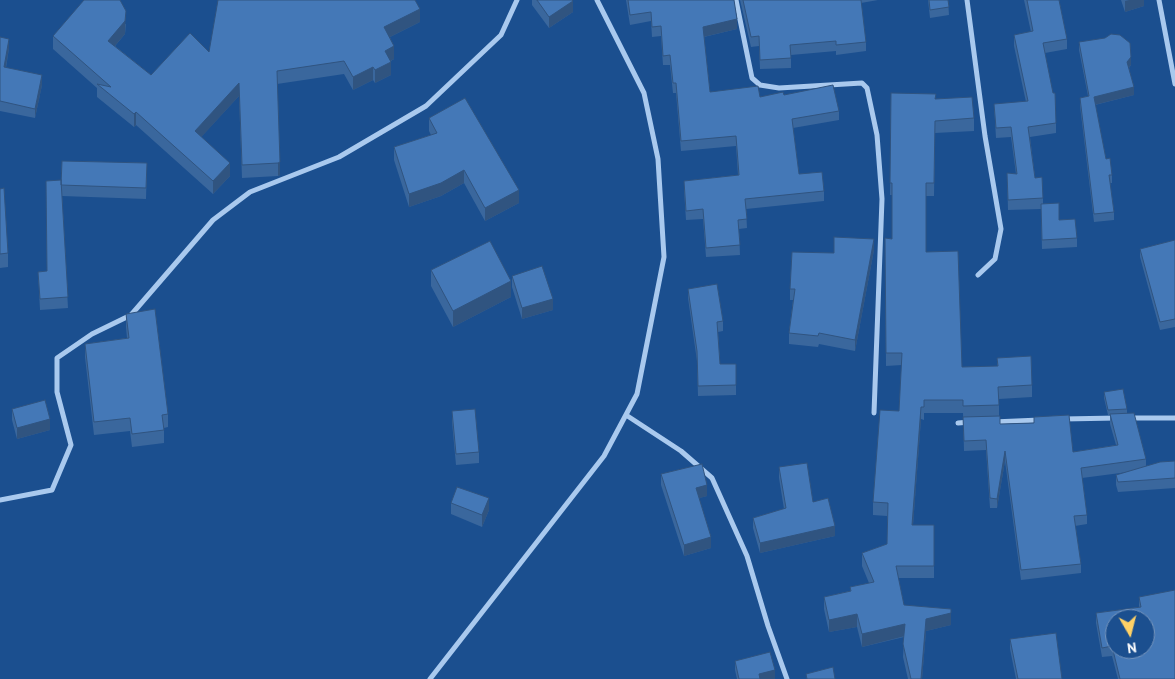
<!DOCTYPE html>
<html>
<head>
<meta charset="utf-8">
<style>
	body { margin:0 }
	#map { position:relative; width:1175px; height:679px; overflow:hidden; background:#1b4f8f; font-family:"PT Sans",sans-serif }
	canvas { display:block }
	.north { position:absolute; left:1105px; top:609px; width:50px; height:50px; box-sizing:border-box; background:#1b4f8f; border:1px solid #7695bc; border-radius:50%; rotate:172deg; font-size:14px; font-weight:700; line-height:20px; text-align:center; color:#fff }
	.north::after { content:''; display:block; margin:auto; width:18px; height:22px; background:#ffd166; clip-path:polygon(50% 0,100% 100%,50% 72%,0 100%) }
</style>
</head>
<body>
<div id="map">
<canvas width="1175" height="679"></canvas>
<div class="north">N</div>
</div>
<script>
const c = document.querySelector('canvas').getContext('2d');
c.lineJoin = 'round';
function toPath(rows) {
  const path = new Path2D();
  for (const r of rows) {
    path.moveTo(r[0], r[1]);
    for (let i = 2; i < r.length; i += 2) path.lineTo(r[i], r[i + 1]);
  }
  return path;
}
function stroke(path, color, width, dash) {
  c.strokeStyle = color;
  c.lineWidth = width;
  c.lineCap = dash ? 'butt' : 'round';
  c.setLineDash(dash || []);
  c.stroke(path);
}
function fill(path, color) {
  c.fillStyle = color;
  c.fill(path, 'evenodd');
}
stroke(toPath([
	[736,0,752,78,760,85,779,88,862,83,867,88,877,135,882,199,874,413],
	[967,0,985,136,1001,229,995,259,978,275],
	[1159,0,1175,84],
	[626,415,681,451,712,478,747,556,768,626,787,679],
	[1131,418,1175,418],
	[1063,419,1117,418],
	[993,422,1040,420],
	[958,423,970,422],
	[0,500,52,490,71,445,57,392,57,358,92,334,131,315,213,220,250,192,339,157,426,106,501,35,517,0],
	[430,679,604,456,637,394,664,257,658,159,644,93,597,0]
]), '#a9c9ee', 5);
fill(toPath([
	[532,0,572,0,573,12,549,28,532,5],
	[626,0,734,0,737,29,704,37,710,92,760,97,784,95,839,111,839,120,793,128,799,174,824,191,824,201,746,209,747,228,739,229,740,255,706,257,703,219,686,220,684,190,684,181,738,175,736,146,681,151,676,93,673,93,670,65,663,65,661,36,652,37,651,21,630,25],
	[740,0,878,0,861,3,866,42,866,51,836,55,836,51,791,55,791,68,760,69,759,46,751,47],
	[928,0,948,0,949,15,930,18],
	[1024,0,1059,0,1067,39,1067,49,1045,53,1056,123,1056,133,1030,137,1035,178,1043,198,1043,204,1077,238,1077,247,1042,249,1041,209,1008,210,1007,173,1016,174,1011,137,996,138,994,104,1026,102,1014,46,1014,35,1031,32],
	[1121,0,1144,0,1144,6,1125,12],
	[420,22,390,37,394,59,391,61,391,75,375,83,373,80,353,90,344,74,277,84,280,175,278,176,242,178,239,96,201,137,230,176,213,194,136,125,134,127,97,97,97,88,53,49,53,36,126,24,125,34,115,46,151,75,209,52],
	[0,37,9,48,6,68,42,85,35,118,0,111],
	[1079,42,1131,65,1129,68,1134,95,1095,105,1106,159,1112,175,1112,183,1110,183,1114,212,1114,220,1094,222,1080,106,1080,98,1088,96,1079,50],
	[891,93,935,99,974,118,974,131,935,133,934,196,926,196,926,252,962,367,997,366,997,358,1032,385,1032,397,999,399,999,417,1000,424,1073,452,1116,445,1110,424,1110,415,1108,415,1104,398,1104,392,1127,409,1127,414,1146,459,1146,466,1175,461,1175,488,1118,492,1116,485,1116,475,1128,472,1082,478,1087,515,1087,524,1075,526,1081,564,1081,573,1021,580,1005,461,997,508,990,508,986,450,964,451,963,413,924,413,924,420,921,419,913,525,934,525,934,578,898,578,904,605,951,625,926,631,922,679,908,679,903,657,904,637,862,647,857,627,829,632,824,609,824,597,850,591,850,587,869,583,862,566,862,553,887,544,887,516,873,515,873,502,899,411,902,365,886,366,885,238,892,239,892,195,890,195],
	[429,118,519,203,485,221,464,183,441,196,409,207,394,160,394,147,431,135,429,131],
	[62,161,147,163,146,199,62,196,68,308,40,310,38,272,47,271,61,189],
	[0,189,8,253,8,267,0,268],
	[1175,240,1175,327,1160,330,1140,257,1140,249],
	[874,250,855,351,819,344,818,347,789,344,789,333,793,300,790,300,790,289,834,253],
	[431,270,511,297,453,327,431,286],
	[512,276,553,310,522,319,512,287],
	[688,289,723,321,723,331,718,332,720,364,736,364,736,395,698,396,697,361,688,298],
	[126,314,168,414,168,427,164,428,164,443,132,447,130,431,94,435,85,357,85,344,127,338,126,327],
	[12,409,50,430,17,439,12,420],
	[452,411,479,452,479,463,456,465,452,422],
	[779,467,835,536,760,553,753,528,753,518,784,509,779,478],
	[661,474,707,496,699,498,711,548,684,556,661,485],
	[451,503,489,510,482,527,451,514],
	[1139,597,1175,679,1118,679,1112,656,1102,657,1096,623,1096,613,1139,607],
	[1010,639,1062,679,1016,679,1010,649],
	[735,661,775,679,737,679,735,670]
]), '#3a679d');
fill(toPath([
	[1129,0,1144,0,1144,6,1125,12,1125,1],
	[573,1,573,12,549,28,549,17],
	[420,9,420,22,384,40,384,27],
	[126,11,125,34,108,54,108,41],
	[737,19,737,29,703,37,703,27],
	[9,39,9,48,4,77,4,67],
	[394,46,394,59,385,64,385,51],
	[1131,57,1131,65,1127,70,1127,62],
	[391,62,391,75,375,83,375,70],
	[373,67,373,80,353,90,353,77],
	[42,75,42,85,35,118,35,109],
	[239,83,239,96,195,144,195,131],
	[1134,87,1134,95,1094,105,1094,97],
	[136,112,136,125,134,127,134,114],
	[280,162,280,175,278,176,278,163],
	[230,163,230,176,213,194,213,181],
	[464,170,464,183,441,196,409,207,409,194],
	[519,190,519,203,485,221,485,208],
	[874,239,874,250,855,351,855,340],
	[511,281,511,297,453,327,453,311],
	[553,299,553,310,522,319,522,308],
	[921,407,921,419,912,538,912,525],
	[50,419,50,430,17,439,17,428],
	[1005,451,1005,461,997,508,997,499],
	[707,485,707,496,696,499,696,488],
	[489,498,489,510,482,527,482,515],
	[835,526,835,536,760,553,760,543],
	[711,537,711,548,684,556,684,545],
	[951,613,951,625,926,631,922,679,921,679,926,619],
	[857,614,857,627,829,632,829,620],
	[905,624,905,636,862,647,862,634],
	[775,670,775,679,759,679,759,674]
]), '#305480');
const building = toPath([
	[84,0,120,0,126,11,125,21,108,41,151,75,190,33,209,52,218,0,415,0,420,9,384,27,394,46,385,51,391,62,375,70,373,67,353,77,344,61,277,71,280,162,278,163,242,165,239,83,195,131,230,163,213,181,136,112,134,114,97,84,111,87,53,36,84,0],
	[537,0,572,0,573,1,549,17,537,0],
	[628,0,734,0,737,19,703,27,710,92,758,86,760,97,783,92,784,95,833,85,839,111,792,119,799,174,822,172,824,191,745,199,747,219,738,220,740,245,706,248,703,209,686,211,684,181,739,175,736,136,681,141,676,83,673,83,670,55,663,56,661,26,652,27,651,12,630,15,628,0],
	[743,0,861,0,866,42,836,45,836,41,790,45,791,58,760,60,759,36,751,37,743,0],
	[929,0,948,0,949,7,930,10,929,0],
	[1027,0,1059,0,1067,39,1043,43,1053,93,1055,93,1056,123,1028,127,1035,178,1042,177,1043,198,1008,200,1007,173,1017,174,1011,127,996,128,994,104,1028,101,1014,35,1033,31,1027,0],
	[1111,34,1120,35,1130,43,1131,57,1127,62,1134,87,1094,97,1106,159,1110,158,1112,175,1109,175,1114,212,1094,214,1080,98,1089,96,1079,42,1105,38,1111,34],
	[0,37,9,39,4,67,42,75,35,109,0,101,0,37],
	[891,93,936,94,935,99,972,97,974,118,935,121,934,183,926,183,926,252,958,251,962,367,998,366,997,358,1031,356,1032,385,998,387,999,405,963,406,963,400,924,400,924,407,921,407,912,525,934,525,934,566,896,566,904,605,951,609,951,613,926,619,921,679,911,679,903,644,905,624,862,634,857,614,829,620,824,597,851,591,850,587,874,582,862,553,887,544,888,503,873,502,880,410,899,411,902,353,886,353,885,238,892,239,892,183,890,183,891,93],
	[465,98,519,190,485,208,464,170,441,183,409,194,394,147,437,133,429,118,465,98],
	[62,161,147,163,146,188,61,185,62,161],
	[61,180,68,297,40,299,38,272,47,271,46,181,61,180],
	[4,188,8,253,0,254,0,189,4,188],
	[1059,203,1059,220,1075,219,1077,238,1042,240,1041,204,1059,203],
	[834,237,874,239,855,340,819,333,818,336,789,333,795,289,790,289,792,252,834,253,834,237],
	[1175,240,1175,319,1160,322,1140,249,1175,240],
	[490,241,511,281,453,311,431,270,490,241],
	[542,266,553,299,522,308,512,276,542,266],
	[717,284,723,321,717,322,720,364,736,364,736,385,698,386,697,351,688,289,717,284],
	[155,309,168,414,162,415,164,430,132,434,130,418,94,422,85,344,129,338,126,314,155,309],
	[1123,389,1127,409,1108,410,1104,392,1123,389],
	[45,400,50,419,17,428,12,409,45,400],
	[475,409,479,452,456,454,452,411,475,409],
	[1134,413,1146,459,1081,468,1087,515,1074,516,1081,564,1021,570,1005,451,997,499,990,498,986,440,964,441,963,417,1000,416,1000,424,1034,423,1034,417,1069,415,1073,452,1118,445,1110,414,1134,413],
	[1175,461,1175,478,1118,482,1116,475,1160,462,1175,461],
	[807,463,813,502,828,498,835,526,760,543,753,518,786,508,779,467,807,463],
	[702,464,707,485,696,488,711,537,684,545,661,474,702,464],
	[457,487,489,498,482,515,451,503,457,487],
	[1175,590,1175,679,1120,679,1112,646,1102,648,1096,613,1141,607,1139,597,1175,590],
	[1115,619,1145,619,1145,649,1115,649,1115,619],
	[1056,633,1062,679,1018,679,1010,639,1056,633],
	[770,652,775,670,759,674,760,679,739,679,735,661,770,652],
	[833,667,835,679,807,679,806,674,833,667]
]);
fill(building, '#4478b7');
stroke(building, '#305480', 1);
</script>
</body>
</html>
